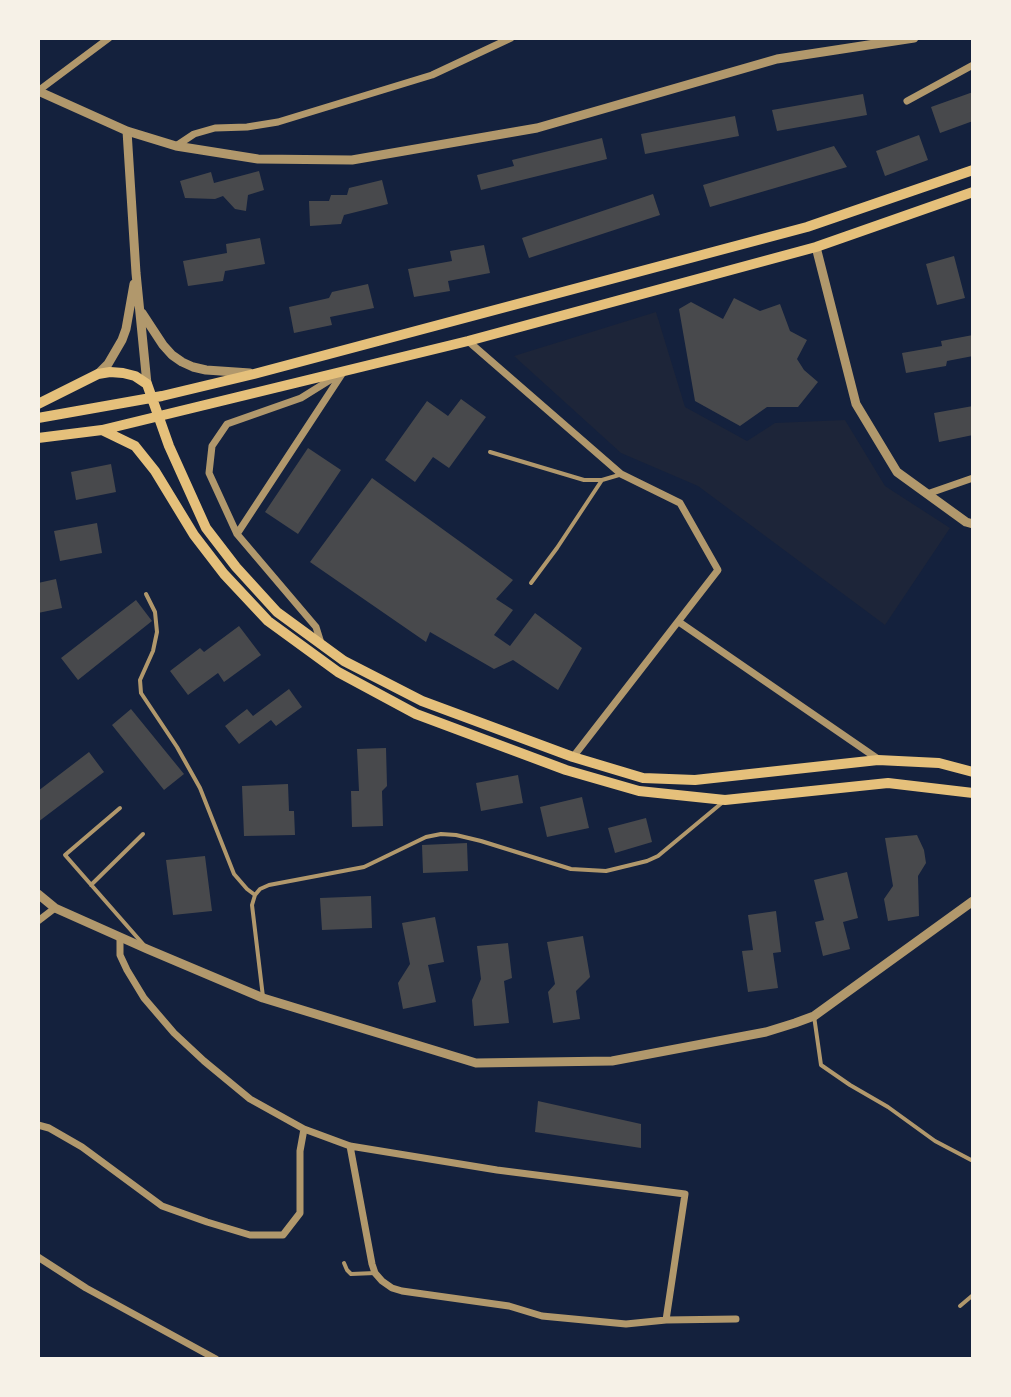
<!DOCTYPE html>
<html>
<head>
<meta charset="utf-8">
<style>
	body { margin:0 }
	#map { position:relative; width:1011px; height:1397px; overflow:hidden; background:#14213d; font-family:"Varela Round",sans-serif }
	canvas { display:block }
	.frame { position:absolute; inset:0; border:40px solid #f6f1e7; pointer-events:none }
</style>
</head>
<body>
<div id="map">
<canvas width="1011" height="1397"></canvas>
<div class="frame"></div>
</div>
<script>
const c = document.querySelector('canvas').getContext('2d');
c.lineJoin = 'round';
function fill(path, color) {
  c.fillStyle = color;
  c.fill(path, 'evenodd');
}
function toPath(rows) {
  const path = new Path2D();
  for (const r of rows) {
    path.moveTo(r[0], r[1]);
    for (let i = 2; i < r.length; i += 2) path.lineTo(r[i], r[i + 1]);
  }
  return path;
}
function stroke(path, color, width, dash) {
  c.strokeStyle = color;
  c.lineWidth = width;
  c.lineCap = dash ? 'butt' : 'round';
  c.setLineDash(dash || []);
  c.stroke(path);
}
fill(toPath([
	[656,312,685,407,747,441,775,423,845,420,885,486,950,528,885,625,698,486,621,453,514,356]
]), '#1d2539');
fill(toPath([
	[973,92,973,121,940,133,931,107],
	[863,94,867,115,777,131,772,110],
	[735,116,739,136,645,154,641,134],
	[919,135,928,160,885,176,876,151],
	[602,138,607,159,481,190,477,175,514,166,512,160],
	[834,146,847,167,710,207,703,185],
	[259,171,264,190,248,195,246,211,235,209,223,196,215,199,185,198,180,181,211,172,214,183],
	[382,180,388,204,344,215,341,224,310,226,309,201,329,201,331,195,347,195,349,188],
	[653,194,660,215,529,258,522,238],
	[260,238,265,264,225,271,223,281,188,286,183,261,227,253,226,244],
	[484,245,490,273,448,281,450,291,414,297,408,269,452,261,450,251],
	[954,256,965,298,937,305,926,264],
	[368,284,374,308,330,317,332,325,294,333,289,307,329,298,332,292],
	[734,298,760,311,780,304,790,331,807,340,797,359,804,370,818,382,798,407,767,407,740,426,695,401,679,309,691,302,723,319],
	[973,335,973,356,947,361,946,366,906,373,902,353,942,346,941,341],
	[461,399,486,417,449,468,433,457,415,482,385,460,427,401,448,416],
	[973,406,973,435,939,442,934,413],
	[308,448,341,470,298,534,265,512],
	[111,464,116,492,76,500,71,472],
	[372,478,513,580,496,599,513,610,494,635,510,646,535,613,582,648,558,690,513,660,494,669,430,632,426,642,310,562],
	[97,523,102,553,60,561,54,531],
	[56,579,62,608,38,613,38,583],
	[136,600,152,621,78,680,61,658],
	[239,626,261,655,224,682,218,673,188,695,170,671,200,648,204,652],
	[289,689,302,707,276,726,271,720,239,744,225,726,247,709,253,716],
	[131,709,184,774,164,790,112,725],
	[386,748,387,786,382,791,383,826,352,827,351,791,359,791,357,749],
	[89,752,104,772,38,822,38,791],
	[518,775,523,803,481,811,476,783],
	[288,784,289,811,294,811,295,835,244,836,242,786],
	[582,797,589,828,547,837,540,807],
	[646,818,652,842,615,853,608,828],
	[917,835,924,850,926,863,918,876,919,916,888,921,884,899,893,886,885,838],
	[467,843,468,871,423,873,422,845],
	[205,856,212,911,173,915,166,860],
	[847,872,858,918,843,922,850,949,823,956,815,922,824,920,814,880],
	[371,896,372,928,322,930,320,898],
	[776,911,781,952,773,953,778,988,748,992,742,951,753,950,748,915],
	[435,917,444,962,428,965,436,1002,403,1009,398,983,410,964,402,923],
	[583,936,590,977,576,991,580,1019,553,1023,548,992,555,984,547,942],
	[508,943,512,978,504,981,509,1023,474,1026,472,1000,481,979,477,946],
	[538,1101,641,1124,641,1148,535,1132]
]), '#48494c');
stroke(toPath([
	[490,452,584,480,602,480,619,475],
	[531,583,557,548,602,480],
	[146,594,155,612,157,632,153,651,140,680,141,693,177,747,200,788,234,874,247,889,255,895],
	[120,808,65,855,143,944],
	[91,885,143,834],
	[263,997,252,905,255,895,260,889,269,885,364,867,426,837,441,834,456,835,481,841,571,869,606,871,647,861,658,856,723,802],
	[814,1016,821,1065,850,1085,888,1107,935,1141,973,1161],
	[344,1263,347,1270,351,1274,375,1273],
	[960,1306,973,1295]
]), '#b1986c', 4);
stroke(toPath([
	[38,91,109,38],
	[907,101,973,65],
	[176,146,194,134,215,128,247,127,278,122,432,75,511,38],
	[468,341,621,474,680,503,718,570,573,757],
	[927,494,973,478],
	[237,534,342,374],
	[679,622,878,759],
	[321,643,316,627,237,534,209,473,212,446,227,424,301,398,338,375],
	[38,921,55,908],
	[38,1125,49,1128,82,1147,162,1206,207,1222,250,1235,283,1235,300,1213,300,1151,304,1129,250,1099,204,1061,174,1033,144,998,127,970,120,955,120,937],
	[304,1129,350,1146,497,1170,685,1194,666,1320],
	[350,1146,372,1264,375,1273,382,1281,392,1288,402,1291,509,1306,542,1316,626,1324,666,1320,736,1319],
	[38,1257,86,1288,216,1359]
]), '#b1986c', 7);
stroke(toPath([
	[38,91,127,131,176,146,258,159,352,160,537,128,777,59,914,38],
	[127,131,136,273,147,384],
	[816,247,856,404,897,472,966,522,973,524],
	[142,313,163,345,172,355,182,362,193,367,206,370,250,373],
	[98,374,108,364,122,340,126,329,134,284],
	[38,894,55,908,147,949,263,998,476,1063,612,1061,766,1032,795,1023,814,1016,973,901]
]), '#b1986c', 9);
stroke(toPath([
	[38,404,98,374,110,372,123,373,135,376,147,384,169,446,206,528,236,567,277,612,344,661,422,701,573,757,643,778,695,780,878,760,939,763,973,772],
	[38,418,162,396,254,374,807,227,973,170],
	[102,430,135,446,155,471,194,535,224,574,268,621,338,672,416,714,566,770,639,791,725,800,888,783,973,793],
	[38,438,102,430,468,341,816,247,973,192]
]), '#e5c07b', 10);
</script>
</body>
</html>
